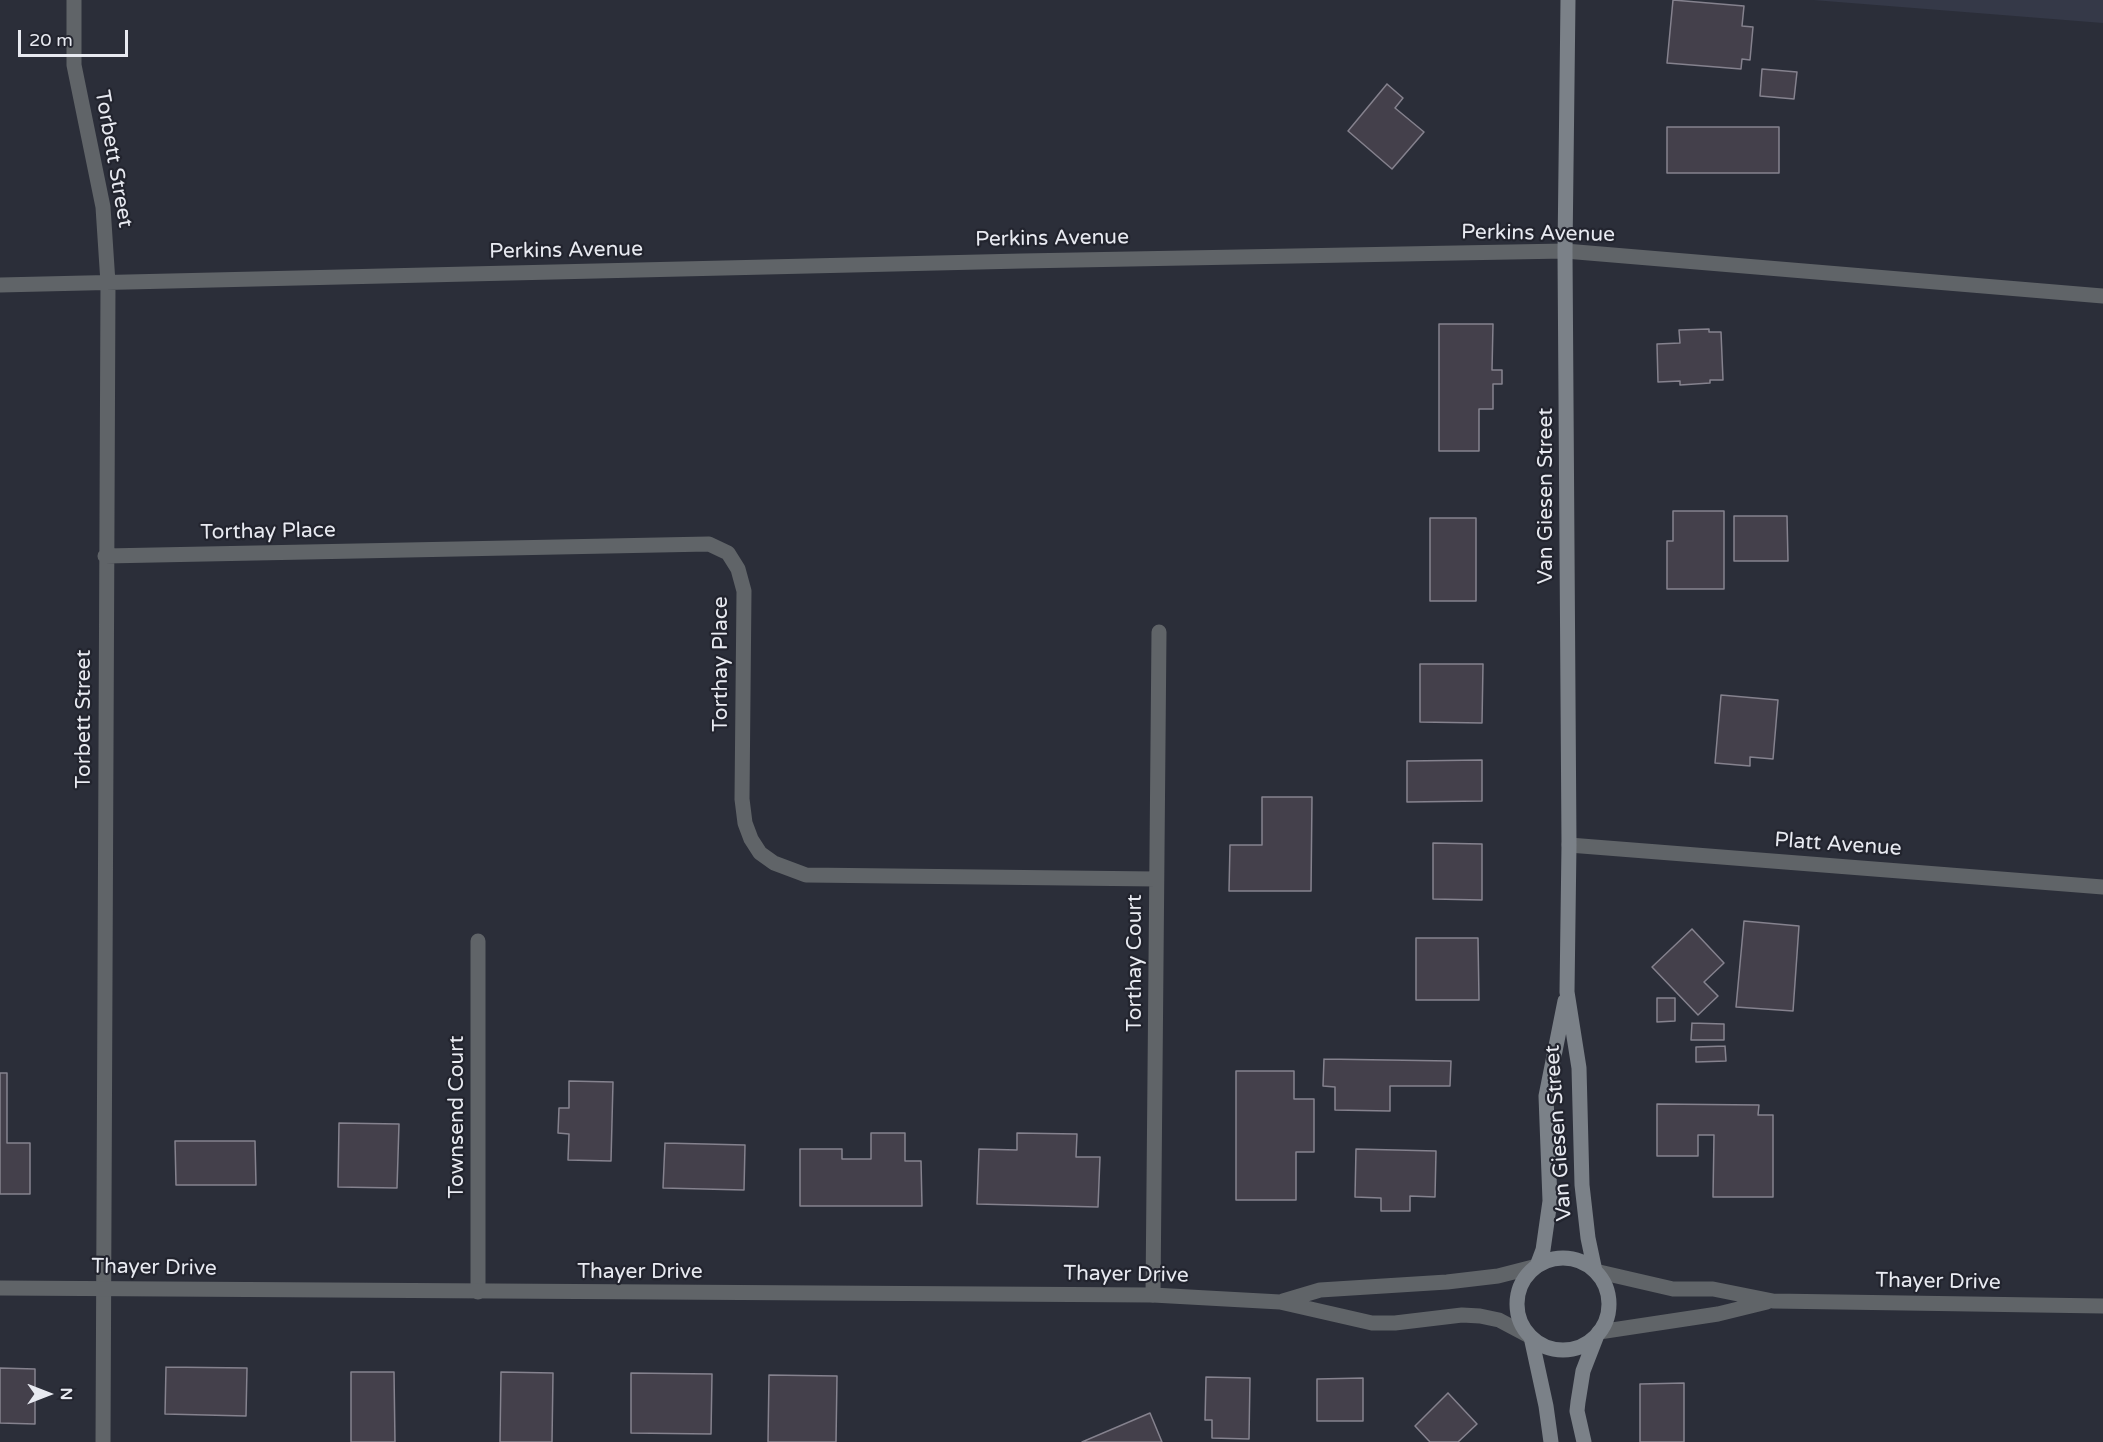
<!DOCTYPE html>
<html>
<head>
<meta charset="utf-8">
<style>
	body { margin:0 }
	#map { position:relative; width:2103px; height:1442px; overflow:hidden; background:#2b2e39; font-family:"Varela Round",sans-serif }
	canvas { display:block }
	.north { position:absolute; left:18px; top:1364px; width:60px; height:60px; -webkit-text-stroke:4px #22242e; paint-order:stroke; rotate:90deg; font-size:16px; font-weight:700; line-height:24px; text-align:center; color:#e8eaf1 }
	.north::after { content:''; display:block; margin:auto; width:21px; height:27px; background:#e8eaf1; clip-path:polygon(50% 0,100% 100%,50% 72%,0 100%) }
	.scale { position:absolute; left:18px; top:30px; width:110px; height:27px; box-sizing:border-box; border:3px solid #e8eaf1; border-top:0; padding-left:8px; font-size:18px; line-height:21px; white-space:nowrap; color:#e8eaf1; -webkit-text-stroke:4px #22242e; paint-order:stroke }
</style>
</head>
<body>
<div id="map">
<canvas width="2103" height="1442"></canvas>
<div class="north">N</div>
<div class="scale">20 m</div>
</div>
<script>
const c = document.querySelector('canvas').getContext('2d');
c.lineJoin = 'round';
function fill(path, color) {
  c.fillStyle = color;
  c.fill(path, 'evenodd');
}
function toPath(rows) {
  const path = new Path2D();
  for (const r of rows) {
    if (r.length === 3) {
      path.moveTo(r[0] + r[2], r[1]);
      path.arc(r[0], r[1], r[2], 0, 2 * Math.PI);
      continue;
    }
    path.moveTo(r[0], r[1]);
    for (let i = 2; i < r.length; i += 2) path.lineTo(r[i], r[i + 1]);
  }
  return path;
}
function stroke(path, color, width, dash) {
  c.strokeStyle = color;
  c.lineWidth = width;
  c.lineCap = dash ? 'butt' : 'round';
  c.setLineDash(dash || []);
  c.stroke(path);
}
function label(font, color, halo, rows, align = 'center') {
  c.font = font + ' "Varela Round",sans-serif';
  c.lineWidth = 4.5;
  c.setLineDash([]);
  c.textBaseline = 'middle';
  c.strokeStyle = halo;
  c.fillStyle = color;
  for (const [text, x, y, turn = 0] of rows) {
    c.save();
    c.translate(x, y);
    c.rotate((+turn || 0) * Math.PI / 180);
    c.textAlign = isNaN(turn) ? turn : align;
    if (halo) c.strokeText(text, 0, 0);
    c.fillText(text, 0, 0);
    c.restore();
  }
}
fill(toPath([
	[1813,0,2103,0,2103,23]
]), '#353948');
const building = toPath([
	[1673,0,1744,6,1742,26,1753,27,1750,60,1742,59,1741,69,1667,63,1673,0],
	[1762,69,1797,72,1794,99,1760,96,1762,69],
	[1387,84,1403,98,1395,108,1424,132,1392,169,1348,131,1387,84],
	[1667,127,1779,127,1779,173,1667,173,1667,127],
	[1439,324,1493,324,1492,370,1502,370,1502,384,1493,384,1493,409,1479,409,1479,451,1439,451,1439,324],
	[1709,329,1709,332,1721,332,1723,380,1710,380,1710,383,1680,385,1680,381,1658,382,1657,344,1680,343,1679,330,1709,329],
	[1673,511,1724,511,1724,589,1667,589,1667,541,1673,541,1673,511],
	[1734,516,1787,516,1788,561,1734,561,1734,516],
	[1430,518,1476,518,1476,601,1430,601,1430,518],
	[1420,664,1483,664,1482,723,1420,722,1420,664],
	[1721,695,1778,700,1773,759,1750,757,1750,766,1715,763,1721,695],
	[1482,760,1482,801,1407,802,1407,761,1482,760],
	[1262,797,1312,797,1311,891,1229,891,1230,845,1262,845,1262,797],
	[1433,843,1482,844,1482,900,1433,899,1433,843],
	[1744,921,1799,926,1793,1011,1736,1007,1744,921],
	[1692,929,1724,963,1704,982,1718,996,1698,1015,1652,967,1692,929],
	[1416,938,1478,938,1479,1000,1416,1000,1416,938],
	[1657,998,1675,998,1675,1021,1657,1022,1657,998],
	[1692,1023,1724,1024,1724,1040,1691,1040,1692,1023],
	[1725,1046,1726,1061,1696,1062,1696,1047,1725,1046],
	[1324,1059,1451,1061,1450,1086,1390,1086,1390,1111,1335,1110,1335,1087,1323,1086,1324,1059],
	[1236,1071,1294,1071,1294,1099,1314,1099,1314,1152,1296,1152,1296,1200,1236,1200,1236,1071],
	[0,1073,7,1073,7,1143,30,1143,30,1194,0,1194,0,1073],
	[569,1081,613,1082,611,1161,568,1160,569,1134,558,1133,559,1108,569,1108,569,1081],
	[1657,1104,1759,1105,1758,1115,1773,1115,1773,1197,1713,1197,1714,1135,1698,1135,1698,1156,1657,1156,1657,1104],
	[339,1123,399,1124,397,1188,338,1187,339,1123],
	[871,1133,905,1133,905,1161,921,1161,922,1206,800,1206,800,1149,842,1149,842,1159,871,1159,871,1133],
	[1017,1133,1077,1134,1076,1157,1100,1157,1098,1207,977,1204,979,1149,1017,1150,1017,1133],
	[175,1141,255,1141,256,1185,176,1185,175,1141],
	[665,1143,745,1145,744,1190,663,1188,665,1143],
	[1356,1149,1436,1151,1435,1197,1410,1196,1410,1211,1381,1211,1381,1198,1355,1197,1356,1149],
	[166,1367,247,1368,246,1416,165,1414,166,1367],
	[0,1368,35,1369,35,1424,0,1423,0,1368],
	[351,1372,394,1372,395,1442,351,1442,351,1372],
	[501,1372,553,1373,552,1442,500,1442,501,1372],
	[631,1373,712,1374,711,1434,631,1433,631,1373],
	[769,1375,837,1376,836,1442,768,1442,769,1375],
	[1206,1377,1250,1378,1249,1439,1212,1438,1212,1420,1205,1420,1206,1377],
	[1363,1378,1363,1421,1317,1421,1317,1379,1363,1378],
	[1684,1383,1684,1442,1640,1442,1640,1384,1684,1383],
	[1448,1393,1477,1424,1458,1442,1430,1442,1415,1426,1448,1393],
	[1150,1413,1162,1442,1082,1442,1150,1413]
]);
fill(building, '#44404b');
stroke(building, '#85828e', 1.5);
stroke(toPath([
	[74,0,74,65,103,207,108,283,103,1442],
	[0,285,1022,261,1565,251,2103,296],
	[105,556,709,544,728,553,738,569,744,591,742,799,745,823,751,839,760,853,774,863,806,875,1156,879],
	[1569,845,2103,887],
	[478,1292,478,941],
	[1153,1295,1159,632]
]), '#606468', 15);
stroke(toPath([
	[1595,1271,1673,1289,1713,1289,1773,1301,2103,1306],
	[0,1288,1153,1295,1280,1302,1372,1323,1395,1323,1462,1315,1480,1316,1499,1320,1531,1337],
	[1283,1301,1320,1290,1447,1282,1498,1276,1537,1266],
	[1599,1332,1718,1314,1767,1302]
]), '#606468', 15);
stroke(toPath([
	[1568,0,1565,251,1569,845,1567,992,1579,1068,1582,1185,1588,1238,1595,1271],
	[1563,1304,46],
	[1537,1266,1543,1250,1550,1201,1546,1096,1565,1001],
	[1531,1337,1546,1406,1551,1442],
	[1584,1442,1577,1411,1578,1402,1583,1371,1597,1335]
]), '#7b8188', 15);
label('21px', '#e8eaf1', '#22242e', [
	["Torbett Street",113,159,80],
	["Perkins Avenue",1538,234,1],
	["Perkins Avenue",1052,239,-1],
	["Perkins Avenue",566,251,-1],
	["Van Giesen Street",1546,496,-90],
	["Torthay Place",268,532,-1],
	["Torthay Place",721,664,-90],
	["Torbett Street",84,719,-90],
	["Platt Avenue",1838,845,4],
	["Torthay Court",1135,963,-90],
	["Townsend Court",457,1117,-90],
	["Van Giesen Street",1559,1133,-94],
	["Thayer Drive",154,1268,1],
	["Thayer Drive",640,1272],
	["Thayer Drive",1126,1275,1],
	["Thayer Drive",1938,1282,1]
]);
</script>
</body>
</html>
